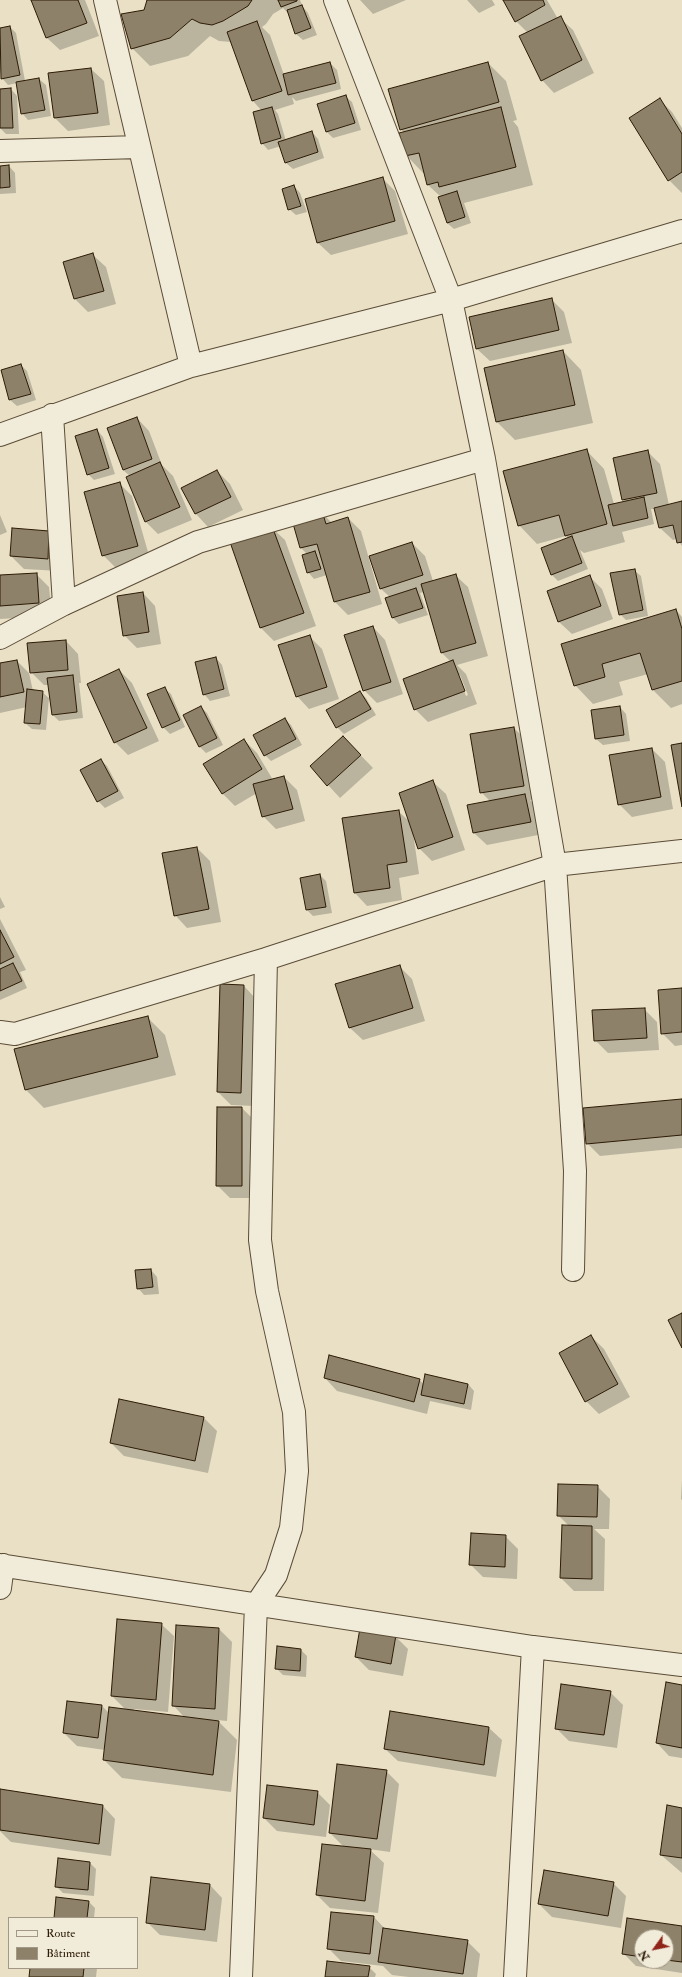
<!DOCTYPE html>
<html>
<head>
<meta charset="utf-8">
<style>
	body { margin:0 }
	#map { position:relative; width:682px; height:1977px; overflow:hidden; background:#e9e0c6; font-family:"IM FELL Double Pica",serif }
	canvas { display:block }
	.legend { position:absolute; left:8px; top:1917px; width:130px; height:52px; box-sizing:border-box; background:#f1ebda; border:1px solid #a29885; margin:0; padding:5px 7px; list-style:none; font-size:12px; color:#2c1b05 }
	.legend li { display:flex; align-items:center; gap:8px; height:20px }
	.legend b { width:20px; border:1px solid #a29885 }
	.north { position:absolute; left:634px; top:1929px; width:40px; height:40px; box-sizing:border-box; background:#f1ebda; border:1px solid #a29885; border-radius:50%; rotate:237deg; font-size:11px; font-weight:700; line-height:16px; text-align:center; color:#2c1b05 }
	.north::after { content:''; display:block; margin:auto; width:14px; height:18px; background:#8f2418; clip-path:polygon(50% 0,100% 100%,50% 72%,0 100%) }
</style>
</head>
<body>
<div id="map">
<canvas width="682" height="1977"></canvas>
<ul class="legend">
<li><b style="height:5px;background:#f1ebda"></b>Route</li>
<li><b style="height:11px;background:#8e8169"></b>Bâtiment</li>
</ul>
<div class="north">N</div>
</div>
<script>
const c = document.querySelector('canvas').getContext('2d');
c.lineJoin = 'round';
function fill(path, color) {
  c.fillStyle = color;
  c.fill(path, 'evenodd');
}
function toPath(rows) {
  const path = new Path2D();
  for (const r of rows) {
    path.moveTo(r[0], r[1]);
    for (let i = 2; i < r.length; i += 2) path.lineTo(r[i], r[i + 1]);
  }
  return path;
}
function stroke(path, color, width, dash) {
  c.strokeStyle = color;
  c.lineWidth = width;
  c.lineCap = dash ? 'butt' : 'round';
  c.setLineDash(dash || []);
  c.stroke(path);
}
fill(toPath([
	[32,0,85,0,99,36,60,50,47,38],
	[148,0,300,0,303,7,308,13,317,35,303,40,296,34,288,13,283,8,273,14,266,24,262,27,270,35,284,75,330,63,337,70,341,89,296,101,292,97,294,104,275,110,278,114,286,141,312,132,318,139,324,158,293,169,286,163,281,146,268,150,262,143,262,111,253,101,231,42,219,41,210,36,188,56,150,66,132,48],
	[360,0,406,0,373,14],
	[467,0,492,0,495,5,479,13],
	[504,0,547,0,558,19,560,18,573,30,594,73,554,93,542,80,528,33,516,21],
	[10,27,16,33,25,81,39,79,46,85,51,116,28,120,22,113,17,83,8,85,2,78,0,70,0,29],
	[488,63,506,81,517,120,513,121,518,127,533,185,464,203,471,223,454,229,447,223,441,197,428,185,424,174,406,155,404,133,401,129],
	[91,69,104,81,110,125,68,131,55,118,49,74],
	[11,89,17,96,19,134,6,134,0,128,0,90],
	[345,96,352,102,361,130,333,138,327,132,318,105],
	[660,100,672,112,682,128,682,193,669,180,630,119],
	[9,166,15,173,16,193,0,194,0,167],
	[382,178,395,191,408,234,331,255,318,243,306,200],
	[294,186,300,193,307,212,296,215,289,209],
	[93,255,106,267,116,304,88,312,75,299,65,262],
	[551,299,564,312,572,343,490,361,477,349],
	[563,351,581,370,593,423,515,440,497,422],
	[21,365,27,371,36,400,17,406,10,400,2,370],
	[137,418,149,431,162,465,173,476,192,520,158,534,146,522,130,476,123,470],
	[97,430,103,437,115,474,94,480,88,474],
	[586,450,604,469,614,504,625,502,623,500,647,451,660,464,669,505,682,502,682,546,677,539,673,540,660,528,655,509,651,509,654,524,622,532,625,542,584,553,580,550,588,569,558,581,552,575,569,538,566,536,537,544,519,525],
	[217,471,230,484,243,510,208,527,196,514,182,488],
	[119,483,132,496,150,559,116,568,103,555],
	[322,513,332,523,348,518,361,531,382,604,348,615,335,602,327,575,314,579,308,572,307,554,301,548,293,521],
	[0,515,7,532,0,535],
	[272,528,285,540,316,626,274,641,261,628,231,543],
	[49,532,60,571,24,569,11,556],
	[412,543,425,556,433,581,455,575,468,587,488,656,457,665,466,674,477,704,428,722,415,709,451,662,442,653,424,592,420,593,428,615,399,624,393,618,390,597,381,589,371,557],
	[458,675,460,675,468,695,466,696],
	[634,570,641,576,648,616,626,620,620,614],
	[36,574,49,587,52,616,0,619,0,576],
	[589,576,602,589,613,619,572,634,559,622],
	[143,593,155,606,161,644,137,648,124,635],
	[676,610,682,617,682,704,671,708,653,690,648,674,619,682,623,695,593,704,575,685,562,644],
	[373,627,385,640,403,694,377,703,364,690],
	[309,636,322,649,339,699,309,709,297,696],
	[66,641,78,654,81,683,79,683,83,718,59,721,53,715,49,685,44,685,31,672],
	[216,658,222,665,230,696,210,701,204,694],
	[17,661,29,673,33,691,42,692,49,698,46,730,32,729,25,723,27,707,0,713,0,664],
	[119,670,132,683,159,741,128,755,115,742],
	[164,688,171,694,185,727,170,734,163,727],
	[360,692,366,698,376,715,344,734,337,727],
	[201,707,207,713,223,745,206,753,200,747,184,715],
	[620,707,626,714,630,741,603,745,596,739,593,711],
	[285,719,291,725,302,745,271,761,265,755],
	[514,728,527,741,536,799,530,800,537,807,543,834,487,845,474,833,490,801,481,792],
	[343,737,373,768,340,798,328,785],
	[244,740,257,753,273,780,284,777,297,790,305,821,276,829,263,816,257,793,235,806,222,793],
	[652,749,665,762,673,809,632,817,619,804],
	[101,760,107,766,124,798,105,808,98,801,81,770],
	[433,782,446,794,465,850,432,861,419,848,413,833,419,874,399,878,402,900,367,906,355,893,398,811,410,822],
	[197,848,210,861,221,922,187,928,175,915],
	[320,875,326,881,332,913,313,916,307,910],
	[0,897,5,907,0,909],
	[0,919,26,970,20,972,27,988,0,1000],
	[399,966,412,979,425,1021,363,1040,350,1028],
	[244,986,256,999,254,1106,231,1105,218,1092],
	[682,989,682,1045,675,1046,662,1033],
	[644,1009,657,1022,659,1050,608,1053,595,1040],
	[147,1017,165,1035,176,1075,44,1108,26,1090,15,1050],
	[682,1100,682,1148,600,1156,587,1143],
	[242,1108,255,1121,254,1198,230,1198,217,1185],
	[151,1270,157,1277,159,1294,144,1295,138,1288],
	[591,1336,604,1349,630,1397,599,1414,586,1401],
	[325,1378,419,1380,424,1384,468,1384,474,1391,471,1410,430,1401,427,1414,337,1391],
	[120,1400,204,1418,217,1431,208,1473,124,1456,111,1443],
	[682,1480,682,1500,681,1499],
	[597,1486,610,1499,609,1529,594,1529,605,1539,604,1591,574,1591,561,1578,569,1526,558,1515],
	[505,1536,518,1549,517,1579,483,1577,470,1564],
	[161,1624,174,1636,168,1712,134,1709,134,1711,185,1718,173,1705,219,1629,232,1642,227,1721,217,1720,237,1740,231,1792,122,1778,104,1760,105,1750,77,1746,64,1733,68,1702,102,1706,110,1714,126,1710,112,1696],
	[395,1636,408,1649,403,1676,369,1670,356,1657],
	[301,1650,307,1656,306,1677,283,1675,276,1668],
	[682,1686,682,1758,669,1756,657,1743],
	[610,1692,623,1705,617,1748,569,1741,556,1728],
	[489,1728,502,1740,496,1777,398,1761,385,1749],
	[386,1771,399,1784,390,1852,369,1849,384,1863,378,1913,330,1908,317,1895,344,1847,330,1833],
	[0,1790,103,1806,115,1819,111,1856,11,1842,0,1831],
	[317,1792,330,1805,326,1837,277,1831,264,1818],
	[682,1809,682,1873,661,1855],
	[90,1863,96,1869,94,1896,63,1893,56,1886],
	[613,1883,626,1896,621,1928,552,1917,539,1904],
	[210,1885,222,1898,217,1942,160,1935,147,1922],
	[89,1902,95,1908,94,1918,55,1918],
	[374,1917,386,1930,467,1941,480,1954,477,1977,409,1977,392,1975,383,1966,341,1961,328,1948],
	[628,1920,682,1928,682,1973,636,1966,623,1953],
	[642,1937,666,1937,666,1961,642,1961],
	[369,1967,376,1974,375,1977,326,1977],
	[31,1968,97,1968,96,1977,30,1977]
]), '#0003');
const building = toPath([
	[31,0,78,0,87,23,46,38,31,0],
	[147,0,252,0,248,6,223,21,212,25,200,23,192,19,170,38,131,49,121,14,144,10,147,0],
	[278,0,297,0,297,1,281,7,278,0],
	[503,0,543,0,545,5,515,22,503,0],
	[302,5,311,28,295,34,287,10,302,5],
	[561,16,582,60,541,81,519,36,561,16],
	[257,21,282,91,252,101,227,32,257,21],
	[10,26,20,75,1,79,0,28,10,26],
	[330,62,336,83,288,95,283,74,330,62],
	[488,62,499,102,400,130,388,89,488,62],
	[91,68,98,113,54,118,48,73,91,68],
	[39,78,45,110,21,114,16,82,39,78],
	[11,88,13,128,0,128,0,89,11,88],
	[346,95,355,123,326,132,317,104,346,95],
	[660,98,682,134,682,172,668,181,629,118,660,98],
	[272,107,281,138,261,144,253,112,272,107],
	[501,107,516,167,439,187,438,182,427,185,419,153,405,156,399,133,501,107],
	[312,131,318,152,285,163,278,142,312,131],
	[9,165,10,187,0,188,0,166,9,165],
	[383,177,395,221,317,243,305,199,383,177],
	[294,185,301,206,288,210,282,189,294,185],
	[457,191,465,217,447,223,438,197,457,191],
	[93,253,104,291,74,299,63,262,93,253],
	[552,298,559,330,476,349,469,317,552,298],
	[563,350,575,405,496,422,484,368,563,350],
	[21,364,31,394,9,400,1,370,21,364],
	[137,417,152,459,123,470,107,428,137,417],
	[97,429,109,468,87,475,75,436,97,429],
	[587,449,607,524,565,536,559,515,518,526,503,471,587,449],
	[648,450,657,493,622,500,613,458,648,450],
	[160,462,180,507,145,522,126,477,160,462],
	[217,470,231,497,195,514,181,488,217,470],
	[120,482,138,546,102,556,84,492,120,482],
	[644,497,648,518,613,526,608,505,644,497],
	[682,501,682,542,677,543,673,525,659,528,654,508,682,501],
	[322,511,326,524,348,517,370,592,334,602,317,544,300,548,292,520,322,511],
	[272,526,304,613,260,628,230,542,272,526],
	[12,528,49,531,48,559,10,556,12,528],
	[572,536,582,563,551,575,541,548,572,536],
	[412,542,423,575,380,589,369,556,412,542],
	[315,551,321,569,307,573,302,555,315,551],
	[635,569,643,610,619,615,610,573,635,569],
	[37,573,39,603,0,606,0,575,37,573],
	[456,574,476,643,441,653,421,584,456,574],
	[590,575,601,606,558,622,547,591,590,575],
	[416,588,423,608,392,618,385,598,416,588],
	[143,592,149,632,123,636,117,596,143,592],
	[676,609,682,629,682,681,652,690,640,653,602,664,605,677,574,686,561,644,676,609],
	[373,626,391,682,363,691,344,635,373,626],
	[310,635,327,687,296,697,278,645,310,635],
	[66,640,68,670,30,673,27,643,66,640],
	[216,657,224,689,203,695,195,662,216,657],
	[17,660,24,692,0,697,0,663,17,660],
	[453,660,465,691,414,710,403,679,453,660],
	[119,669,147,728,114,743,87,684,119,669],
	[73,675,77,712,52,715,47,678,73,675],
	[165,687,180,720,162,728,147,694,165,687],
	[27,689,43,691,40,724,24,723,27,689],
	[360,691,371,709,336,728,326,710,360,691],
	[201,706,217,738,199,747,183,715,201,706],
	[620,706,624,735,595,739,591,710,620,706],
	[285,718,296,739,264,756,253,735,285,718],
	[514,727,524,786,480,793,470,734,514,727],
	[343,736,361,755,327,786,310,766,343,736],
	[244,739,262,769,222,794,203,764,244,739],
	[682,743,682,807,671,745,682,743],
	[652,748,661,797,618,805,609,755,652,748],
	[101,759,118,791,97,802,80,770,101,759],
	[284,776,293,809,262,817,253,784,284,776],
	[433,780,453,837,418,849,399,793,433,780],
	[525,794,531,822,473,833,467,805,525,794],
	[399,810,407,862,387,865,390,888,354,893,342,818,399,810],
	[197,847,209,909,174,916,162,853,197,847],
	[320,874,326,907,306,910,300,878,320,874],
	[0,930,14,957,0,964,0,930],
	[13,963,22,981,0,991,0,969,13,963],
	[400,965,413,1008,349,1028,335,984,400,965],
	[220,984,244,985,241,1093,217,1092,220,984],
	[682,988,682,1032,661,1034,658,990,682,988],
	[645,1008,647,1038,594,1041,592,1010,645,1008],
	[148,1016,158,1057,25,1090,14,1049,148,1016],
	[682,1099,682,1135,586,1144,583,1108,682,1099],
	[217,1107,242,1107,242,1186,216,1186,217,1107],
	[151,1269,153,1287,137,1289,135,1270,151,1269],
	[682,1313,682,1348,668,1320,682,1313],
	[591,1335,618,1384,585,1402,559,1353,591,1335],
	[329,1355,420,1379,414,1402,324,1378,329,1355],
	[425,1374,468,1384,464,1404,421,1395,425,1374],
	[119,1399,204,1417,195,1461,110,1443,119,1399],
	[558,1484,598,1485,597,1517,557,1516,558,1484],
	[562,1525,592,1526,592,1579,560,1578,562,1525],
	[471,1533,506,1535,505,1567,469,1565,471,1533],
	[117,1619,162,1623,156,1700,111,1696,117,1619],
	[176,1625,219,1628,215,1709,172,1706,176,1625],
	[360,1628,396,1635,391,1664,355,1657,360,1628],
	[277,1646,301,1649,300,1671,275,1669,277,1646],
	[666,1682,682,1685,682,1748,656,1743,666,1682],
	[561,1684,611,1691,604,1735,555,1729,561,1684],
	[67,1701,102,1705,98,1738,63,1733,67,1701],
	[109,1707,219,1721,213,1775,103,1760,109,1707],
	[390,1711,489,1727,484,1765,384,1749,390,1711],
	[337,1764,387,1770,377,1839,329,1833,337,1764],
	[267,1785,318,1791,314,1825,263,1818,267,1785],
	[0,1789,103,1805,99,1844,0,1830,0,1789],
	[667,1805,682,1808,682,1858,660,1855,667,1805],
	[322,1844,371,1849,365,1901,316,1895,322,1844],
	[58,1858,90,1862,88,1890,55,1887,58,1858],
	[544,1870,614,1882,608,1916,538,1904,544,1870],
	[151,1877,210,1884,205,1930,146,1923,151,1877],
	[56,1897,89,1901,87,1918,54,1918,56,1897],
	[331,1912,374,1916,370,1954,327,1949,331,1912],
	[627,1918,682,1926,682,1962,666,1960,666,1937,642,1937,642,1957,622,1954,627,1918],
	[383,1928,468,1940,463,1974,378,1962,383,1928],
	[327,1961,370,1966,368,1977,325,1977,327,1961],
	[30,1968,84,1968,83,1977,29,1977,30,1968]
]);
fill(building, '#8e8169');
stroke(building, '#2c1b05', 1);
const minor = toPath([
	[105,0,191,366],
	[335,0,451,300,484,459,555,865,575,1171,573,1270],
	[0,151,139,147],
	[52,415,64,604],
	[0,435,191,366,451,300,682,231],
	[0,638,64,604,198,542,484,459],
	[0,1032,15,1034,266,959,555,865,682,851],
	[0,1565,533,1647,682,1665],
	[0,1588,3,1565],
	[241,1977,256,1605,276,1575,291,1528,297,1471,294,1412,267,1291,260,1240,266,959],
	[515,1977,533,1647]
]);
stroke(minor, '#5b4c35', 24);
stroke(minor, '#f1ebda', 22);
</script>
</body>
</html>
